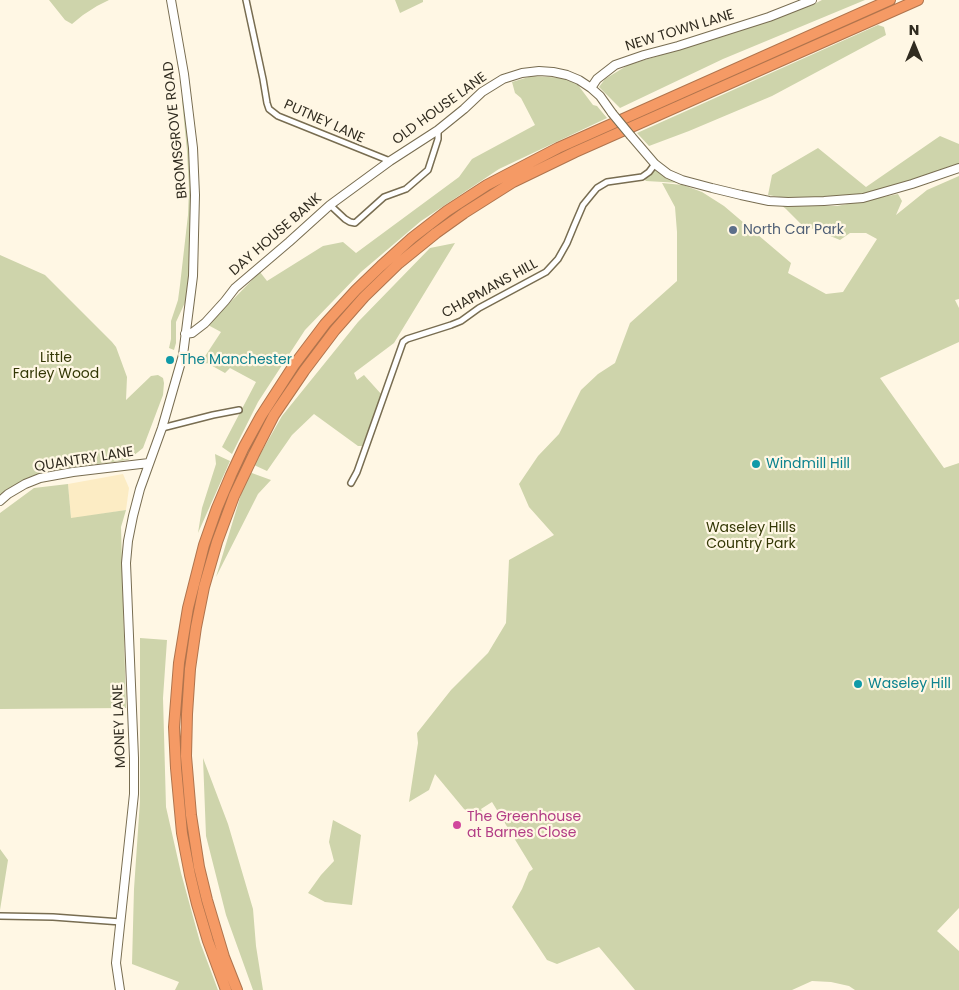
<!DOCTYPE html>
<html>
<head>
<meta charset="utf-8">
<style>
	body { margin:0 }
	#map { position:relative; width:959px; height:990px; overflow:hidden; background:#fff7e4; font-family:Poppins,sans-serif }
	canvas { display:block }
	.north { position:absolute; left:889px; top:20px; width:50px; height:50px; -webkit-text-stroke:4px #fff7e4; paint-order:stroke; rotate:0deg; font-size:14px; font-weight:700; line-height:20px; text-align:center; color:#312c20 }
	.north::after { content:''; display:block; margin:auto; width:18px; height:22px; background:#312c20; clip-path:polygon(50% 0,100% 100%,50% 72%,0 100%) }
</style>
</head>
<body>
<div id="map">
<canvas width="959" height="990"></canvas>
<div class="north">N</div>
</div>
<script>
const c = document.querySelector('canvas').getContext('2d');
c.lineJoin = 'round';
function fill(path, color) {
  c.fillStyle = color;
  c.fill(path, 'evenodd');
}
function toPath(rows) {
  const path = new Path2D();
  for (const r of rows) {
    path.moveTo(r[0], r[1]);
    for (let i = 2; i < r.length; i += 2) path.lineTo(r[i], r[i + 1]);
  }
  return path;
}
function stroke(path, color, width, dash) {
  c.strokeStyle = color;
  c.lineWidth = width;
  c.lineCap = dash ? 'butt' : 'round';
  c.setLineDash(dash || []);
  c.stroke(path);
}
function label(font, color, halo, rows, align = 'center') {
  c.font = font + ' Poppins,sans-serif';
  c.lineWidth = 4.5;
  c.setLineDash([]);
  c.textBaseline = 'middle';
  c.strokeStyle = halo;
  c.fillStyle = color;
  for (const [text, x, y, turn = 0] of rows) {
    c.save();
    c.translate(x, y);
    c.rotate((+turn || 0) * Math.PI / 180);
    c.textAlign = isNaN(turn) ? turn : align;
    if (halo) c.strokeText(text, 0, 0);
    c.fillText(text, 0, 0);
    c.restore();
  }
}
fill(toPath([
	[123,474,129,488,126,510,71,519,68,484]
]), '#fcecc4');
fill(toPath([
	[49,0,109,0,97,6,83,15,72,24,65,20],
	[395,0,423,0,423,2,400,13],
	[822,0,865,0,723,59,620,108,599,87,605,79,628,65,708,41,812,5],
	[878,25,884,27,886,35,772,96,689,131,649,146,637,133],
	[532,76,565,78,578,85,593,105,597,106,607,118,499,169,421,221,361,272,305,330,258,402,232,454,222,447,256,382,230,368,225,373,207,363,203,365,200,364,221,332,208,325,260,272,267,281,323,246,343,242,356,253,459,177,472,159,535,125,521,98,515,93,512,82],
	[182,100,185,100,190,148,193,224,188,296,176,322,176,343,174,350,169,348,171,339,171,321,178,300,180,285,188,215,189,189,187,151],
	[940,136,959,144,959,165,867,195,791,199,768,195,772,175,818,148,866,187],
	[655,170,660,170,680,183,646,181,644,179],
	[959,176,959,299,955,300,959,308,959,342,880,378,944,468,959,463,959,908,937,931,959,951,959,990,855,990,849,986,831,982,812,981,792,990,635,990,599,947,557,964,547,960,512,907,522,889,529,872,533,869,492,802,481,809,483,813,482,821,464,809,435,774,429,790,409,802,418,743,417,733,451,690,488,653,506,623,509,560,554,535,529,507,519,484,538,456,559,434,581,390,598,374,615,363,630,323,677,281,677,232,675,207,662,183,683,185,702,192,724,206,791,263,788,273,826,294,843,292,877,239,866,233,850,233,840,240,801,224,786,209,781,205,837,206,898,194,902,201,896,215,927,190],
	[455,243,394,343,354,373,357,380,364,375,382,395,362,446,358,446,314,414,292,435,267,471,254,465,282,416,358,322,430,248],
	[0,255,45,275,112,342,116,347,127,377,126,400,151,376,158,375,163,378,164,383,163,395,143,448,128,460,45,471,31,477,0,494],
	[215,454,230,461,198,533,202,508,216,464],
	[249,472,271,480,258,494,216,577,242,491],
	[68,484,71,518,126,510,121,527,126,708,0,709,0,513,34,488],
	[140,638,167,640,163,698,166,807,181,873,200,942,218,990,175,990,179,982,132,964,134,889,140,801],
	[203,758,228,824,253,909,256,946,263,990,253,990,226,915,206,836],
	[333,820,361,835,352,905,325,902,308,893,321,875,334,861,329,842],
	[0,849,8,860,0,910]
]), '#ced4ab');
const street = toPath([
	[246,0,263,79,267,103,269,109,278,116,390,161],
	[330,205,345,219,350,222,355,223,384,197,406,189,428,170,438,139,438,130],
	[162,428,213,415,239,410],
	[351,483,357,472,403,342,407,339,451,325,461,321,479,308,546,272,558,259,567,243,574,226,583,205,592,194,597,188,607,182,642,177,649,172,655,164],
	[0,916,53,917,121,922]
]);
const secondary = toPath([
	[591,88,597,79,615,65,644,55,678,46,769,17,812,0],
	[631,136,655,164,668,174,682,180,712,188,741,195,769,201,788,202,824,201,863,198,912,184,959,168],
	[185,334,192,333,205,323,225,301,235,288,289,242,330,205,390,161,438,130,464,109,482,92,503,79,522,73,539,71,553,72,567,75,579,80,591,88,600,96,612,113],
	[0,501,8,494,25,484,40,478,73,472,149,463],
	[120,990,116,963,134,794,134,758,126,563,128,541,133,516,140,489,162,428,183,355,193,276,195,195,193,148,184,74,171,0]
]);
const highway = toPath([
	[226,990,208,941,197,904,190,875,182,833,176,768,174,727,179,663,188,608,204,545,217,508,231,475,244,447,261,416,294,365,325,324,356,290,381,266,412,238,447,211,487,185,558,148,890,0],
	[237,990,224,957,207,900,199,867,191,815,186,756,187,714,190,669,196,627,204,587,217,542,234,496,254,454,274,415,304,371,335,330,364,297,399,263,436,233,464,213,513,182,575,152,918,0]
]);
stroke(street, '#786d51', 8);
stroke(secondary, '#786d51', 10);
stroke(highway, '#b0744d', 12);
stroke(street, '#fff', 5);
stroke(secondary, '#fff', 8);
stroke(highway, '#f59a65', 10);
const secondaryBridge = toPath([
	[612,113,631,136]
]);
stroke(secondaryBridge, '#786d51', 10, []);
stroke(secondaryBridge, '#fff', 8);
for (const [x, y, r, color] of [
	[733,230,5,"#5c6f8a"],
	[170,360,5,"#0f9aa8"],
	[756,464,5,"#0f9aa8"],
	[858,684,5,"#0f9aa8"],
	[457,825,5,"#d1479c"]
]) {
  const dot = new Path2D();
  dot.arc(x, y, r, 0, 2 * Math.PI);
  c.fillStyle = color;
  c.fill(dot);
  stroke(dot, '#fff7e4', 2);
}
label('14px', '#312c20', '#fff7e4', [
	["NEW TOWN LANE",680,31,-17],
	["OLD HOUSE LANE",440,109,-36],
	["PUTNEY LANE",324,122,24],
	["BROMSGROVE ROAD",176,130,-96],
	["DAY HOUSE BANK",276,235,-41],
	["CHAPMANS HILL",490,289,-29],
	["QUANTRY LANE",84,460,-9],
	["MONEY LANE",120,726,-92]
]);
label('14px', '#4e5e75', '#fff7e4', [
	["North Car Park",743,230]
], 'left');
label('14px', '#343806', '#fff7e4', [
	["Little",56,358],
	["Farley Wood",56,374],
	["Waseley Hills",751,528],
	["Country Park",751,544]
]);
label('14px', '#0d838f', '#fff7e4', [
	["The Manchester",180,360],
	["Windmill Hill",766,464],
	["Waseley Hill",868,684]
], 'left');
label('14px', '#b23c85', '#fff7e4', [
	["The Greenhouse",467,817],
	["at Barnes Close",467,833]
], 'left');
</script>
</body>
</html>
